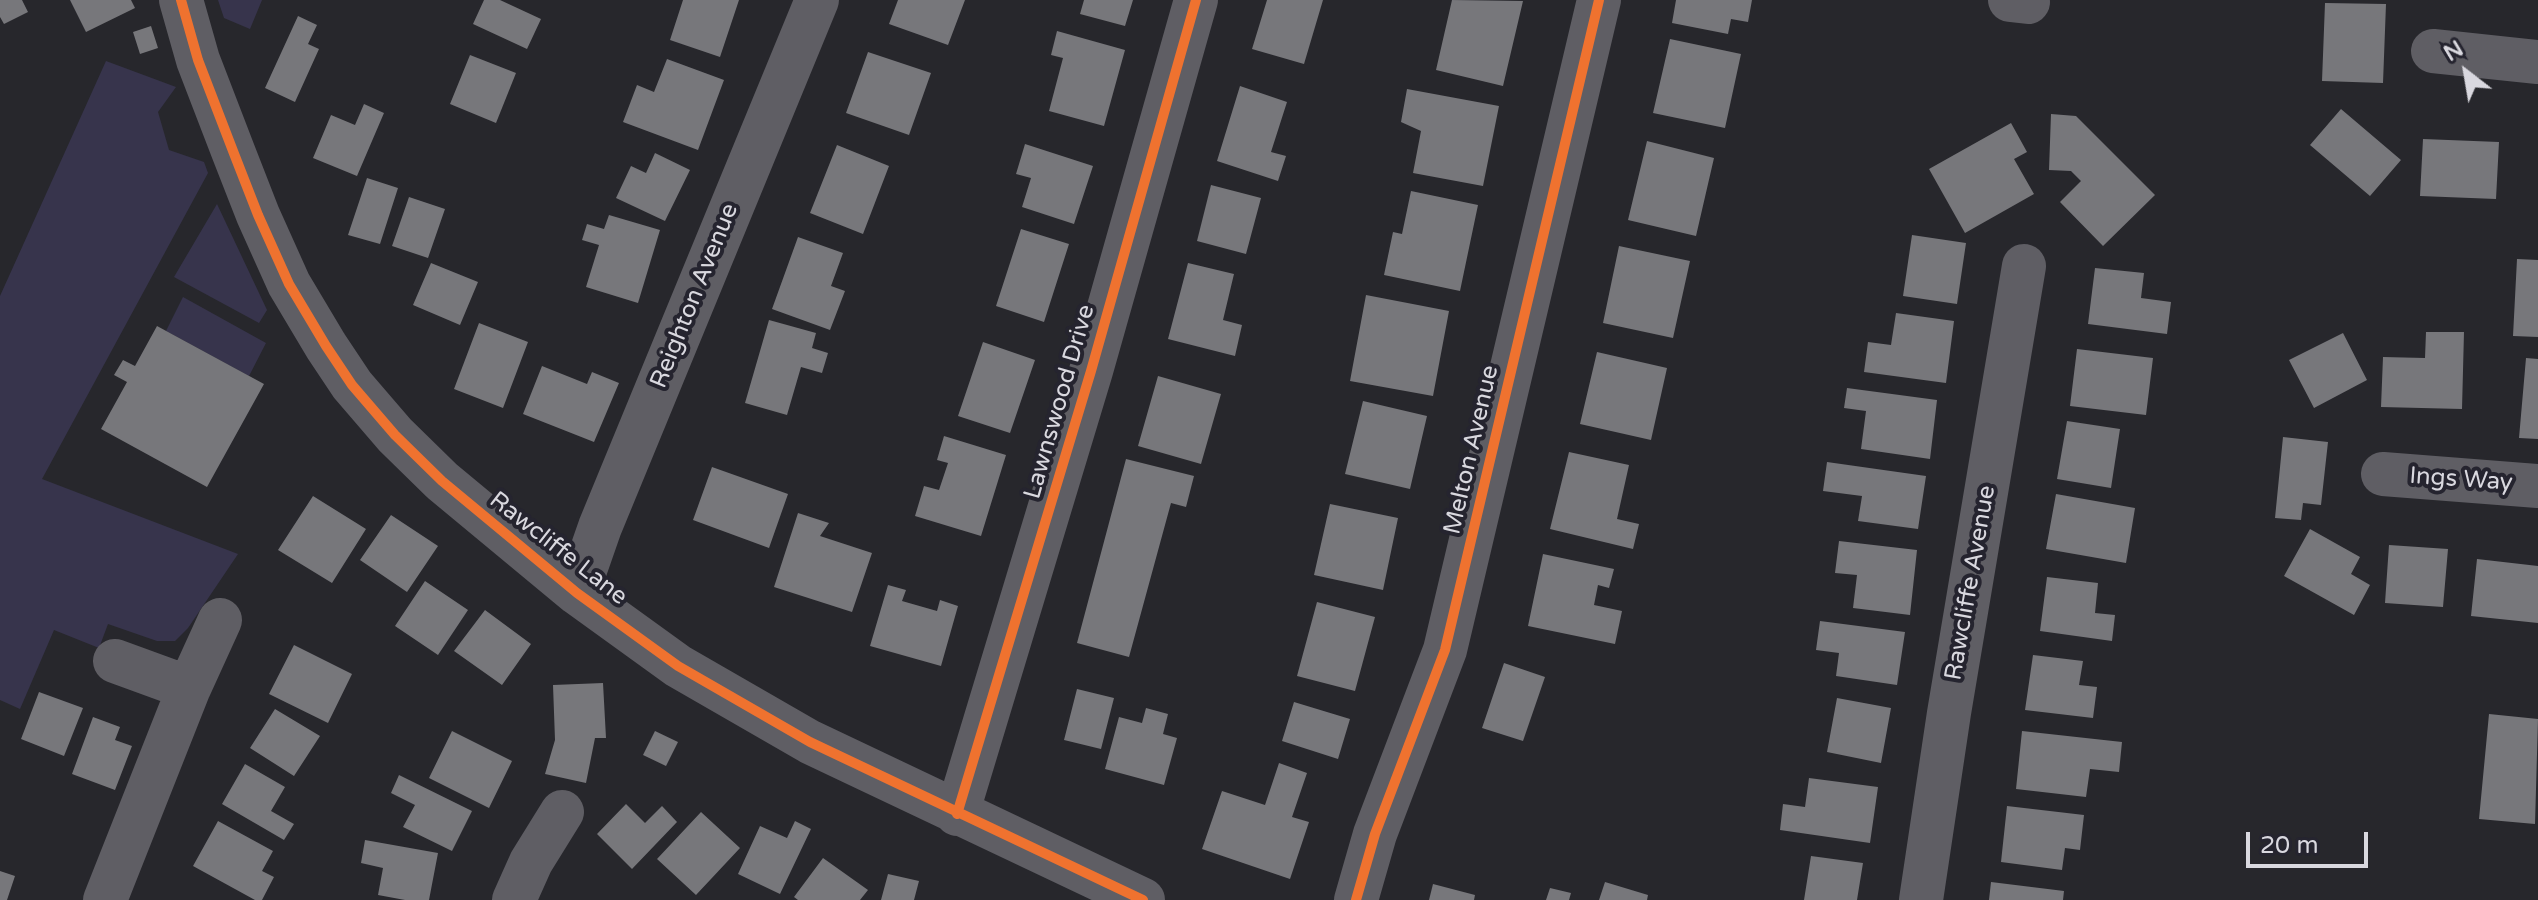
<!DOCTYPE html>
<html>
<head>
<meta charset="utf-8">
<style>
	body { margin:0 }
	#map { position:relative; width:2538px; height:900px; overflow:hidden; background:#27272c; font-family:"Varela Round",sans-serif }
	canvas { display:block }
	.north { position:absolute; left:2426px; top:32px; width:80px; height:80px; -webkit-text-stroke:6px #25242f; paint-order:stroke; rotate:329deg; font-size:22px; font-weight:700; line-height:32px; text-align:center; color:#d9d8df }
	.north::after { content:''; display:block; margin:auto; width:28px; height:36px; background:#d9d8df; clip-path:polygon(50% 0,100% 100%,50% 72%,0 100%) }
	.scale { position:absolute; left:2246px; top:832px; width:122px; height:36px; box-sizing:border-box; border:4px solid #d9d8df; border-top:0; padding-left:10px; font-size:24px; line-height:28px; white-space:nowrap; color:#d9d8df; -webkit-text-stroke:6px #25242f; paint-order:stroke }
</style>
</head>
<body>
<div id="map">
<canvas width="2538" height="900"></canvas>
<div class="north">N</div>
<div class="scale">20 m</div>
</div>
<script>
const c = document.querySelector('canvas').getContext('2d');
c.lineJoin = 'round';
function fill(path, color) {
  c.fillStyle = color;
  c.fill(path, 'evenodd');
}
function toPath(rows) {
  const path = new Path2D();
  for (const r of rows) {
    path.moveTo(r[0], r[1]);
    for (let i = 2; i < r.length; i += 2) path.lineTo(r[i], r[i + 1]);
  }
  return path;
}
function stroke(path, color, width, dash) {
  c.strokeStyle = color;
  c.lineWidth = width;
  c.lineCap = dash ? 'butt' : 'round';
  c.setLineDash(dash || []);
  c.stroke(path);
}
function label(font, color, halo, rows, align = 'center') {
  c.font = font + ' "Varela Round",sans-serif';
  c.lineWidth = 8;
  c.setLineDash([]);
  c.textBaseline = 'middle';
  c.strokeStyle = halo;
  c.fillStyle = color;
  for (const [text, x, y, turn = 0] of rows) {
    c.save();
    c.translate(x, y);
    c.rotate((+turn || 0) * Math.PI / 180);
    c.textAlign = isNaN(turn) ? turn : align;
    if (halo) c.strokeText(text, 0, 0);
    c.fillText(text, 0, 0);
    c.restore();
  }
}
fill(toPath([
	[218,0,262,0,250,29,224,18],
	[106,61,176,87,158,112,169,150,204,162,208,173,42,479,238,554,188,628,175,641,157,641,108,624,99,648,54,630,20,709,0,700,0,296],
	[217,204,267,310,259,323,174,277],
	[183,297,266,343,249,376,166,331]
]), '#37344c');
fill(toPath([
	[0,0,22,0,28,12,4,24,0,17],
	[70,0,131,0,135,8,86,32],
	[484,0,500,0,541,19,527,49,473,24],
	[683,0,739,0,720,57,670,40],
	[898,0,965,0,948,45,889,24],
	[1084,0,1133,0,1125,26,1080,14],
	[1267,0,1323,0,1304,64,1252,49],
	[1452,0,1523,1,1503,86,1436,70],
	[1676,0,1752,0,1748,22,1731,19,1728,34,1672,23],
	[2325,3,2386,4,2383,83,2322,81],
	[298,16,317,25,308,44,319,49,295,102,265,88],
	[151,26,158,48,140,54,133,32],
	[1057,31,1125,50,1104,126,1049,111,1063,58,1051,55],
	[1670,39,1741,54,1725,128,1653,113],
	[868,52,931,73,909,135,846,113],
	[470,55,516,73,496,123,450,104],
	[667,59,724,80,698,150,623,122,637,85,654,92],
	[1240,86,1287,102,1271,152,1286,156,1278,181,1217,161],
	[1407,89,1499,106,1483,186,1413,173,1421,131,1401,122],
	[364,104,384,113,357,176,313,158,331,115,355,125],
	[2341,109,2401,160,2370,196,2310,145],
	[2051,114,2076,116,2155,195,2103,246,2060,202,2081,181,2071,171,2049,170],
	[2011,123,2027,152,2014,159,2034,194,1965,233,1929,169],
	[2423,139,2499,142,2496,199,2420,196],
	[1647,141,1714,158,1696,236,1628,220],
	[1025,144,1093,166,1074,224,1022,207,1031,178,1016,174],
	[837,145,889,166,863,234,810,213],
	[655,153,690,170,665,221,616,198,631,166,646,173],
	[367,178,398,188,380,244,348,235],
	[1211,185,1261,198,1246,254,1197,241],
	[1411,191,1478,205,1460,291,1384,275,1393,232,1402,234],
	[409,197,445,209,428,258,392,246],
	[609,215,660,230,638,303,586,287,599,245,582,240,587,224,604,229],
	[1021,229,1069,244,1044,322,996,306],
	[1912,235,1966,243,1957,304,1903,296],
	[798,237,843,253,831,286,845,291,830,330,772,309],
	[1619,246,1690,261,1673,338,1603,323],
	[2517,259,2538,260,2538,337,2513,336],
	[431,263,478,282,460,325,413,305],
	[1188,263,1234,274,1223,320,1242,325,1235,356,1168,339],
	[2095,268,2144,273,2141,298,2171,302,2167,334,2088,324],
	[1366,295,1449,311,1433,396,1350,381],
	[1896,313,1954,321,1946,383,1864,372,1868,342,1891,345],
	[769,320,816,333,812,348,828,353,822,373,801,367,787,415,745,403],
	[479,323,528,342,503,408,454,389],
	[157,326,264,384,207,487,101,429,127,382,114,375,123,360,135,366],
	[2426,332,2464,332,2462,409,2381,407,2383,357,2425,358],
	[2343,333,2367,380,2314,408,2289,360],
	[983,342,1035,360,1010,433,958,416],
	[2077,349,2153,358,2146,415,2070,406],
	[1597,352,1667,368,1651,440,1580,424],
	[2526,358,2538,359,2538,439,2519,438],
	[542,366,587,384,592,372,619,383,594,442,523,414],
	[1158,376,1221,394,1201,464,1138,446],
	[1847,388,1937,400,1930,459,1861,449,1866,411,1844,408],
	[1363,401,1427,416,1410,489,1345,474],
	[2067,421,2120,429,2111,488,2057,479],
	[944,436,1006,455,981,536,915,516,924,486,939,490,948,463,937,460],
	[2283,437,2328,442,2321,505,2303,503,2301,520,2275,518],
	[1569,452,1629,465,1617,519,1639,524,1633,549,1550,529],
	[1126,459,1194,476,1186,507,1171,503,1129,657,1077,643],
	[1827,462,1926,476,1918,529,1858,521,1862,496,1823,491],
	[712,467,788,494,769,548,693,520],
	[2056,494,2135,508,2126,563,2046,549],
	[313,496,366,529,332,583,278,550],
	[1330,504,1398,518,1383,590,1314,575],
	[798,513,829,523,820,536,872,553,852,612,774,587],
	[391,515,438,546,407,592,360,560],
	[2310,529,2360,557,2351,574,2370,585,2354,615,2284,576],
	[1839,541,1917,550,1910,615,1853,608,1857,575,1835,573],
	[2389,545,2448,549,2443,607,2385,603],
	[1543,554,1614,569,1609,588,1598,585,1594,605,1622,611,1615,644,1528,626],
	[2477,559,2538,566,2538,623,2471,616],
	[2047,577,2098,583,2095,613,2115,615,2112,641,2040,631],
	[425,581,468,610,438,655,395,626],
	[888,585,906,590,902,601,937,611,940,600,958,606,941,666,870,646],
	[1317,602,1375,617,1355,691,1297,676],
	[485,610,531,644,502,685,454,651],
	[1820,621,1905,632,1897,685,1836,676,1839,653,1816,650],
	[294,645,352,674,328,723,269,694],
	[2033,655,2083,661,2079,685,2097,687,2093,718,2025,710],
	[1504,663,1545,677,1523,741,1482,728],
	[603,683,606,738,595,738,586,783,545,774,555,740,553,685],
	[1077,689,1114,698,1101,749,1064,740],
	[39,692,83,708,64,756,21,739],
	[1837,698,1891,708,1881,763,1827,752],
	[1294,702,1350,719,1338,759,1282,741],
	[1146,708,1168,714,1163,734,1177,738,1164,785,1105,769,1119,717,1142,723],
	[275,709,320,736,294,776,250,748],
	[2489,714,2538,719,2535,824,2479,819],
	[93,717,120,727,115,740,132,746,115,790,72,774],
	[452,731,512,761,489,808,429,778],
	[655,731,678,742,666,766,643,755],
	[2022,731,2122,742,2119,772,2090,769,2086,797,2016,789],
	[1279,763,1307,773,1292,817,1309,822,1290,879,1202,849,1222,791,1265,805],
	[245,764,285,787,271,811,294,824,284,840,222,804],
	[399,775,472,811,452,851,403,827,415,805,391,793],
	[1809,778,1878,787,1870,843,1780,830,1783,804,1805,807],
	[626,804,645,823,662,806,677,822,632,869,597,834],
	[2007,806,2084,815,2080,850,2065,848,2062,870,2001,862],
	[701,812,740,848,696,895,657,859],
	[218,821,273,851,262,871,274,877,262,900,255,900,193,866],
	[795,821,811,829,780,894,738,874,760,826,787,838],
	[365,840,438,853,429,900,405,900,378,895,383,868,361,863],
	[1811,856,1863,863,1857,900,1804,900],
	[823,858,868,890,860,900,798,900,794,897],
	[0,871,15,876,7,900,0,900],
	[888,874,919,881,914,900,881,900],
	[1605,882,1648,895,1647,900,1599,900],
	[1991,882,2064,891,2063,900,1989,900],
	[1433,884,1475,895,1474,900,1429,900],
	[1550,888,1571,893,1569,900,1546,900]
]), '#77777b');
stroke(toPath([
	[181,0,198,60,233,151,258,215,289,284,326,346,352,385,395,435,442,481,577,593,678,666,810,742,1143,900],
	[2010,0,2028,2],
	[2433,51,2538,62],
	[2383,474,2538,486],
	[577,593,600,527,817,0],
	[115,661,189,688],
	[957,814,1091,371,1196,0],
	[105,900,189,688,220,620],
	[514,900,531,862,562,812],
	[1356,900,1375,834,1445,650,1599,0],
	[1921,900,1949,713,2024,266]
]), '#5f5e64', 44);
stroke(toPath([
	[181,0,198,60,233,151,258,215,289,284,326,346,352,385,395,435,442,481,577,593,678,666,810,742,1143,900],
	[957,814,1091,371,1196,0],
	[1356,900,1375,834,1445,650,1599,0]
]), '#ef722f', 10);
label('24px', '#d9d8df', '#25242f', [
	["Reighton Avenue",695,296,-68],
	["Lawnswood Drive",1060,402,-74],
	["Melton Avenue",1472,450,-77],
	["Ings Way",2461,480,4],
	["Rawcliffe Lane",558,549,38],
	["Rawcliffe Avenue",1971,583,-80]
]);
</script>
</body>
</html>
